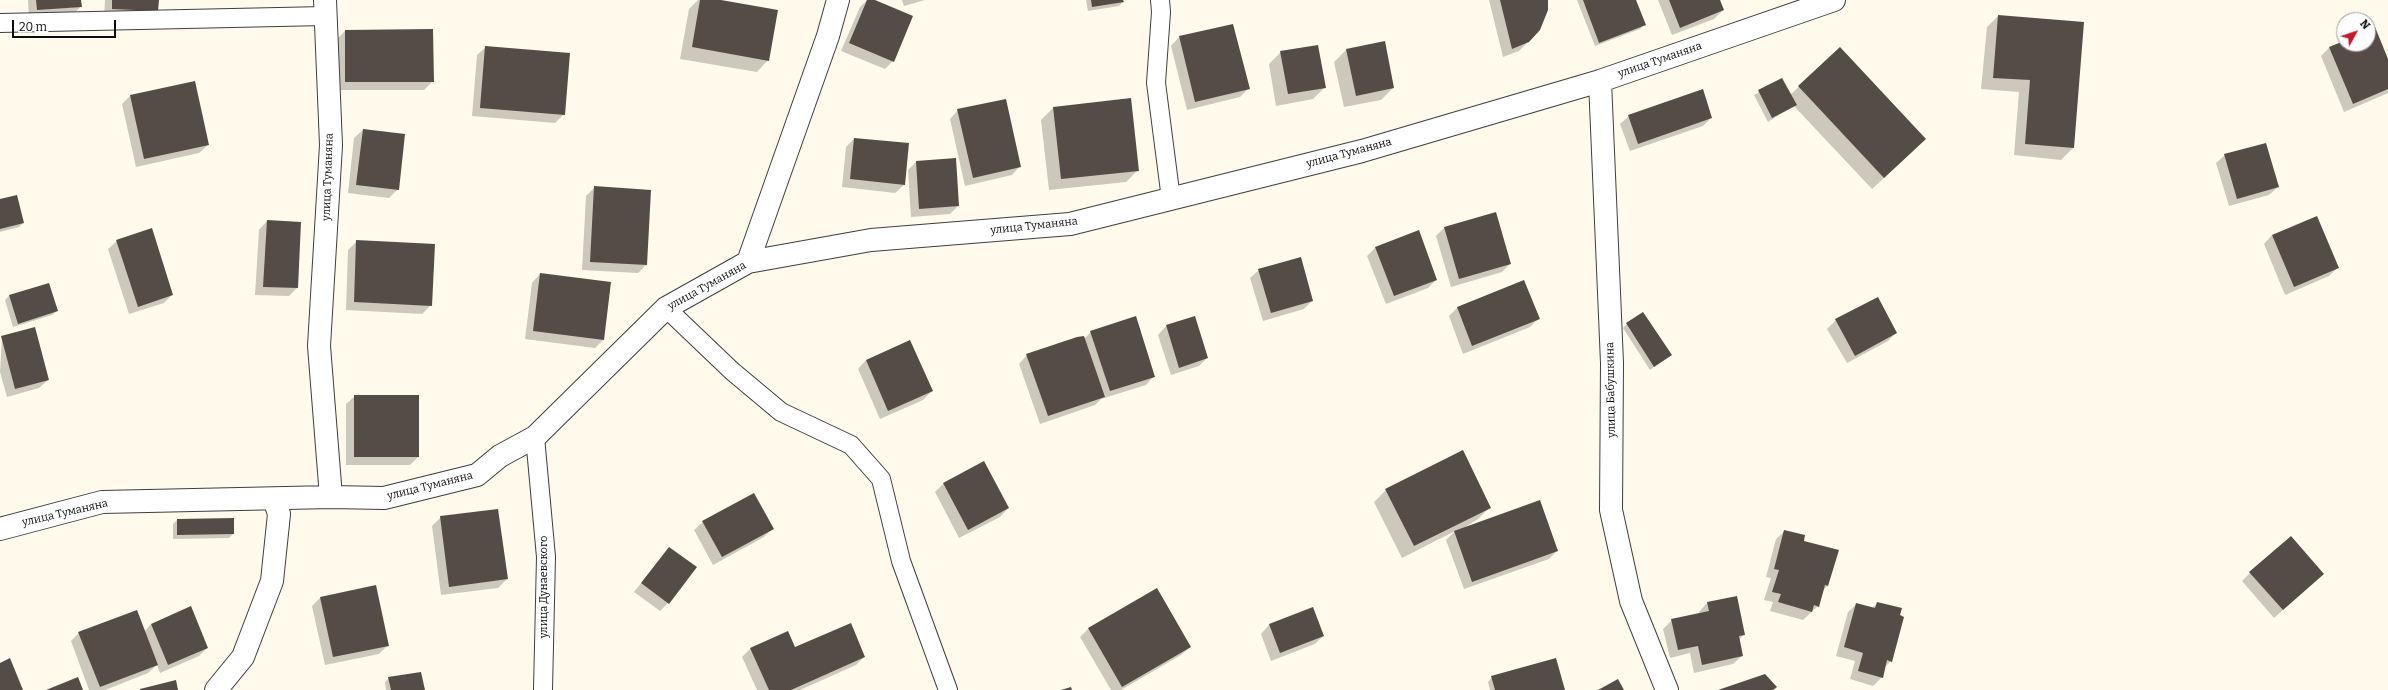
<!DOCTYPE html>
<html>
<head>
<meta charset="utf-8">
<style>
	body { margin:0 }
	#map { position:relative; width:2388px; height:690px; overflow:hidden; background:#fffaeb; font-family:Bitter,serif }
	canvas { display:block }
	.north { position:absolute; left:2336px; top:12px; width:40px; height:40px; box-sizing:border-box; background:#fff; border:1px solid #9e9e9e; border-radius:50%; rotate:50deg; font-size:11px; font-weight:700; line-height:16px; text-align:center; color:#0c0c0c }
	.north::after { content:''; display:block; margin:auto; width:14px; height:18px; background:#ca1624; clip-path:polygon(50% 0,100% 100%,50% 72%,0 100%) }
	.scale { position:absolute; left:12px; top:20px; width:104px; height:18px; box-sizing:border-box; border:2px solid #0c0c0c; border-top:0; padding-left:5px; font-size:12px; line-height:14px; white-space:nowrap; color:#0c0c0c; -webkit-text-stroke:3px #fff; paint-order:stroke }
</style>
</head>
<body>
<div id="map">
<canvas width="2388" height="690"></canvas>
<div class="north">N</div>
<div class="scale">20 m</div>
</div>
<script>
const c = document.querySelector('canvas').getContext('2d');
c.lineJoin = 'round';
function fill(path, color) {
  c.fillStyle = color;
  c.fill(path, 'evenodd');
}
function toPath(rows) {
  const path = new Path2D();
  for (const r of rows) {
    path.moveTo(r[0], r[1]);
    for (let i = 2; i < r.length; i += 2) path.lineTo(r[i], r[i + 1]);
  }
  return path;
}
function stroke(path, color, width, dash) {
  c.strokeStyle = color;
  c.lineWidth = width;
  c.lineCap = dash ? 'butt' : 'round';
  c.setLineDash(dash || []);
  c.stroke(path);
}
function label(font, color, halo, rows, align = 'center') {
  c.font = font + ' Bitter,serif';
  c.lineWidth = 4;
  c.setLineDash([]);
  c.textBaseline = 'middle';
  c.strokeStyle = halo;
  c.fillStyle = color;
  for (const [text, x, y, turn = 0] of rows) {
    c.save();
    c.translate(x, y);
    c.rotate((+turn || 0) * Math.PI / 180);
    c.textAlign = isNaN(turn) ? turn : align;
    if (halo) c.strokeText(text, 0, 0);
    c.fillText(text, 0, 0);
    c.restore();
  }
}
fill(toPath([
	[28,0,80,0,81,6,73,15,29,18],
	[105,0,158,0,157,11,104,17],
	[698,0,715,0,768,60,757,72,680,59,689,9],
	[867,0,873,0,893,61,885,69,841,51,860,7],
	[902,0,925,0,904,6],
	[1086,0,1122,0,1123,2,1119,6,1088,11],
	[1489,0,1546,0,1528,42,1519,51,1503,57],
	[1577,0,1635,0,1644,25,1640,29,1595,46],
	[1658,0,1718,0,1723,10,1714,19,1672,35],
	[1998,16,2073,148,2061,160,2014,155,2019,92,1981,89,1987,27],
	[345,31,433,81,424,90,337,90,337,39],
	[2368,31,2388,61,2388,93,2344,112,2321,56,2329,48,2344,42,2344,44,2368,44],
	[1179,37,1248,89,1240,97,1187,110,1171,46],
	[1384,42,1393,88,1381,100,1344,107,1334,62,1346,50],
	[486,47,564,114,555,123,472,116,477,55],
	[1840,49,1913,151,1872,189,1794,106,1768,122,1754,95,1781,79,1790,95],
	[1281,52,1325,87,1313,99,1276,106,1269,64],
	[130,96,208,145,199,153,136,167,122,104],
	[1130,99,1138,170,1126,182,1049,190,1041,120,1053,108],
	[958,110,1020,166,1012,175,965,186,950,119],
	[1629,116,1711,118,1703,126,1630,151,1620,124],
	[363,130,398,189,389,198,348,193,354,138],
	[854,139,904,185,895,193,842,187,846,147],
	[2225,155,2278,187,2269,195,2229,206,2216,163],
	[916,162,958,206,950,214,911,217,908,170],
	[595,187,650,191,646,265,638,273,582,270,586,196],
	[0,200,23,223,19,227,0,232],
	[1495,213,1510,264,1502,272,1451,287,1436,236,1444,228],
	[267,221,297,288,289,296,255,295,259,230],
	[2272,235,2338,267,2329,276,2285,295,2264,244],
	[117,241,172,295,164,303,129,314,108,249],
	[357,241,431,305,422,314,346,310,348,250],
	[1376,247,1436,280,1428,288,1386,304,1367,256],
	[1259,270,1312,301,1304,309,1263,321,1250,278],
	[540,274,603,340,595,348,525,339,532,283],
	[1523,282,1538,319,1530,327,1463,354,1449,316,1457,308],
	[48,284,57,311,52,315,13,327,5,300,9,296],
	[1194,317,1207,358,1199,366,1171,375,1158,335,1166,326],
	[1836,320,1896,333,1888,341,1847,363,1827,329],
	[1627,324,1670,355,1650,370,1623,328],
	[1091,332,1154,376,1146,385,1101,399,1095,405,1040,424,1019,364,1027,355,1084,339],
	[2,337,48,380,39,388,7,397,0,372],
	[910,341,932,391,923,400,880,419,858,369,866,360],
	[355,396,418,457,410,465,346,465,346,404],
	[944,483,1008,508,1000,517,959,538,935,492],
	[1386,490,1490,507,1478,519,1462,529,1557,551,1549,559,1464,589,1446,540,1455,531,1402,558,1374,502],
	[441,517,507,579,498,588,441,595,432,526],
	[233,519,233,534,229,538,173,539,173,524,177,520],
	[703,522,772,529,764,537,713,565,694,530],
	[1785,531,1803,542,1838,551,1827,586,1823,591,1818,606,1803,620,1770,611,1773,602,1764,600,1771,578,1766,577,1776,539],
	[669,548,668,603,660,611,634,592],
	[2250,573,2314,582,2274,618,2242,581],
	[1157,589,1190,647,1181,655,1121,690,1111,690,1080,637,1088,629],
	[1736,597,1744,634,1739,640,1742,656,1733,664,1694,673,1690,653,1670,658,1663,629,1672,620,1700,614,1699,612,1707,603],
	[320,598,388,645,379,654,325,665,312,606],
	[1878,603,1891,661,1884,668,1882,677,1873,686,1850,679,1855,661,1836,656,1848,612,1857,604,1872,608],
	[1313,609,1323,636,1315,644,1271,661,1261,634,1269,625],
	[151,624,207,648,199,656,160,673,157,665,148,673,105,690,89,690,71,641,79,633,144,632],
	[750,649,864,657,856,665,800,690,757,690,742,657],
	[1492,677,1564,690,1490,690,1488,682],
	[389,678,424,690,386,690,385,682]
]), '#0003');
fill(toPath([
	[36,0,81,0,82,7,37,10],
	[112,0,159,0,158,11,112,9],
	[700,0,721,0,778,10,769,61,692,47],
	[867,0,875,0,913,16,894,62,849,43],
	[1091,0,1123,0,1124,2,1092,7],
	[1500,0,1548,0,1548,10,1540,30,1529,42,1512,49],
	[1583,0,1636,0,1646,25,1599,43],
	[1669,0,1720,0,1724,10,1680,28],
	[1998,15,2084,22,2074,148,2025,144,2030,80,1993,78],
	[1233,24,1250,89,1195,102,1179,36],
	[2375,27,2388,59,2388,89,2353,104,2329,47,2344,41,2344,44,2368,44,2368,30],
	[433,29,434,82,345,82,345,30],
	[1385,41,1394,88,1356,96,1346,49],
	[1318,45,1326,88,1288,94,1280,51],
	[485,46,570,53,565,115,480,108],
	[1840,47,1926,139,1884,178,1798,86],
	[1782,78,1797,105,1772,118,1758,90],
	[195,81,209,145,144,159,130,95],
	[1703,89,1712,118,1638,144,1628,115],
	[1131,98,1139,171,1061,179,1053,107],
	[1006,99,1021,167,973,178,957,109],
	[363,129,405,134,399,190,356,185],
	[854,138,909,143,905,185,850,179],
	[2266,143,2279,187,2237,199,2224,154],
	[956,158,959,206,919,209,916,161],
	[594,186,651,190,647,265,590,262],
	[17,195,24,223,0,229,0,199],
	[1496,212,1511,264,1459,279,1444,227],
	[2317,216,2339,268,2294,287,2272,235],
	[267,220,301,222,298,288,263,287],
	[152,228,173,295,138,307,116,240],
	[1419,230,1437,280,1394,296,1375,247],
	[356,240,435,244,432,306,354,302],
	[1301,257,1313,301,1271,313,1258,269],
	[540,273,611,282,604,340,533,331],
	[1524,280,1540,319,1472,346,1457,307],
	[49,283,58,311,18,324,9,295],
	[1878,297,1897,333,1855,356,1835,319],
	[1643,312,1672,355,1654,367,1626,323],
	[1136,316,1155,377,1110,391,1090,331],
	[1195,316,1208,358,1179,368,1166,325],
	[35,327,49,380,15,389,1,336],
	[1084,336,1105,397,1048,416,1026,354,1077,337],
	[910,340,933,391,888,411,866,360],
	[354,395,419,395,419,457,354,457],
	[1463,450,1491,508,1414,546,1385,489],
	[984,461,1009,508,968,530,943,483],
	[754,493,774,529,722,557,702,521],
	[1540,500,1558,551,1472,582,1454,531],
	[498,509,508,579,449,587,440,516],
	[234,518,234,534,177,535,177,519],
	[1784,530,1805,535,1804,541,1839,550,1828,586,1825,585,1819,607,1814,605,1812,612,1778,602,1781,594,1772,592,1779,570,1774,569],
	[2291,536,2324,574,2283,610,2249,572],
	[669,547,697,567,669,604,641,583],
	[376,585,389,646,333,657,320,597],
	[1157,588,1191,647,1122,687,1088,628],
	[1737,596,1745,635,1739,636,1743,656,1702,665,1698,646,1678,650,1671,619,1709,611,1707,602],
	[1877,602,1902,608,1900,615,1904,617,1892,662,1887,660,1883,678,1858,671,1863,653,1844,647,1856,603,1875,608],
	[191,606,208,648,168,665,151,624],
	[1313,607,1324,636,1280,653,1269,624],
	[137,610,158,665,100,687,78,632],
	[851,623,865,657,791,690,769,690,750,648,788,631,795,647],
	[10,658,23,690,0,690,0,663],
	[1556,658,1565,690,1495,690,1491,676],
	[421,672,425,690,391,690,388,677],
	[1765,674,1777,687,1773,690,1718,690],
	[78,677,83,690,46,690],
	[1618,679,1624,690,1598,690],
	[176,680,178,690,140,690,140,689],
	[1071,687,1072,690,1061,690]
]), '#564c47');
const lane = toPath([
	[1160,0,1161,12,1156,83,1171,199],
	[0,23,325,16],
	[666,308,732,371,781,412,851,445,881,479,901,561,948,690],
	[535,437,546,557,543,690]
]);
const street = toPath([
	[325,0,331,145,319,346,331,497],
	[1600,81,1612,363,1611,510,1631,601,1667,690],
	[748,262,828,36,838,0],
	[0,529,102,502,331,497,384,498,477,475,500,456,535,437,666,308,748,262,871,240,1070,224,1362,151,1600,81,1834,0],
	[216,690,243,657,272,581,279,514,274,499]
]);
stroke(lane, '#3f3f3f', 20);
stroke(street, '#3f3f3f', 24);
stroke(lane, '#fff', 18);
stroke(street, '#fff', 22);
label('11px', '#0c0c0c', '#fff', [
	["улица Туманяна",1660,60,-19],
	["улица Туманяна",1349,153,-15],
	["улица Туманяна",328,177,-88],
	["улица Туманяна",1034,226,-6],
	["улица Туманяна",707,286,-29],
	["улица Бабушкина",1611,390,-91],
	["улица Туманяна",430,486,-14],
	["улица Туманяна",65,513,-13],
	["улица Дунаевского",544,587,-90]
]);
</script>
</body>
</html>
